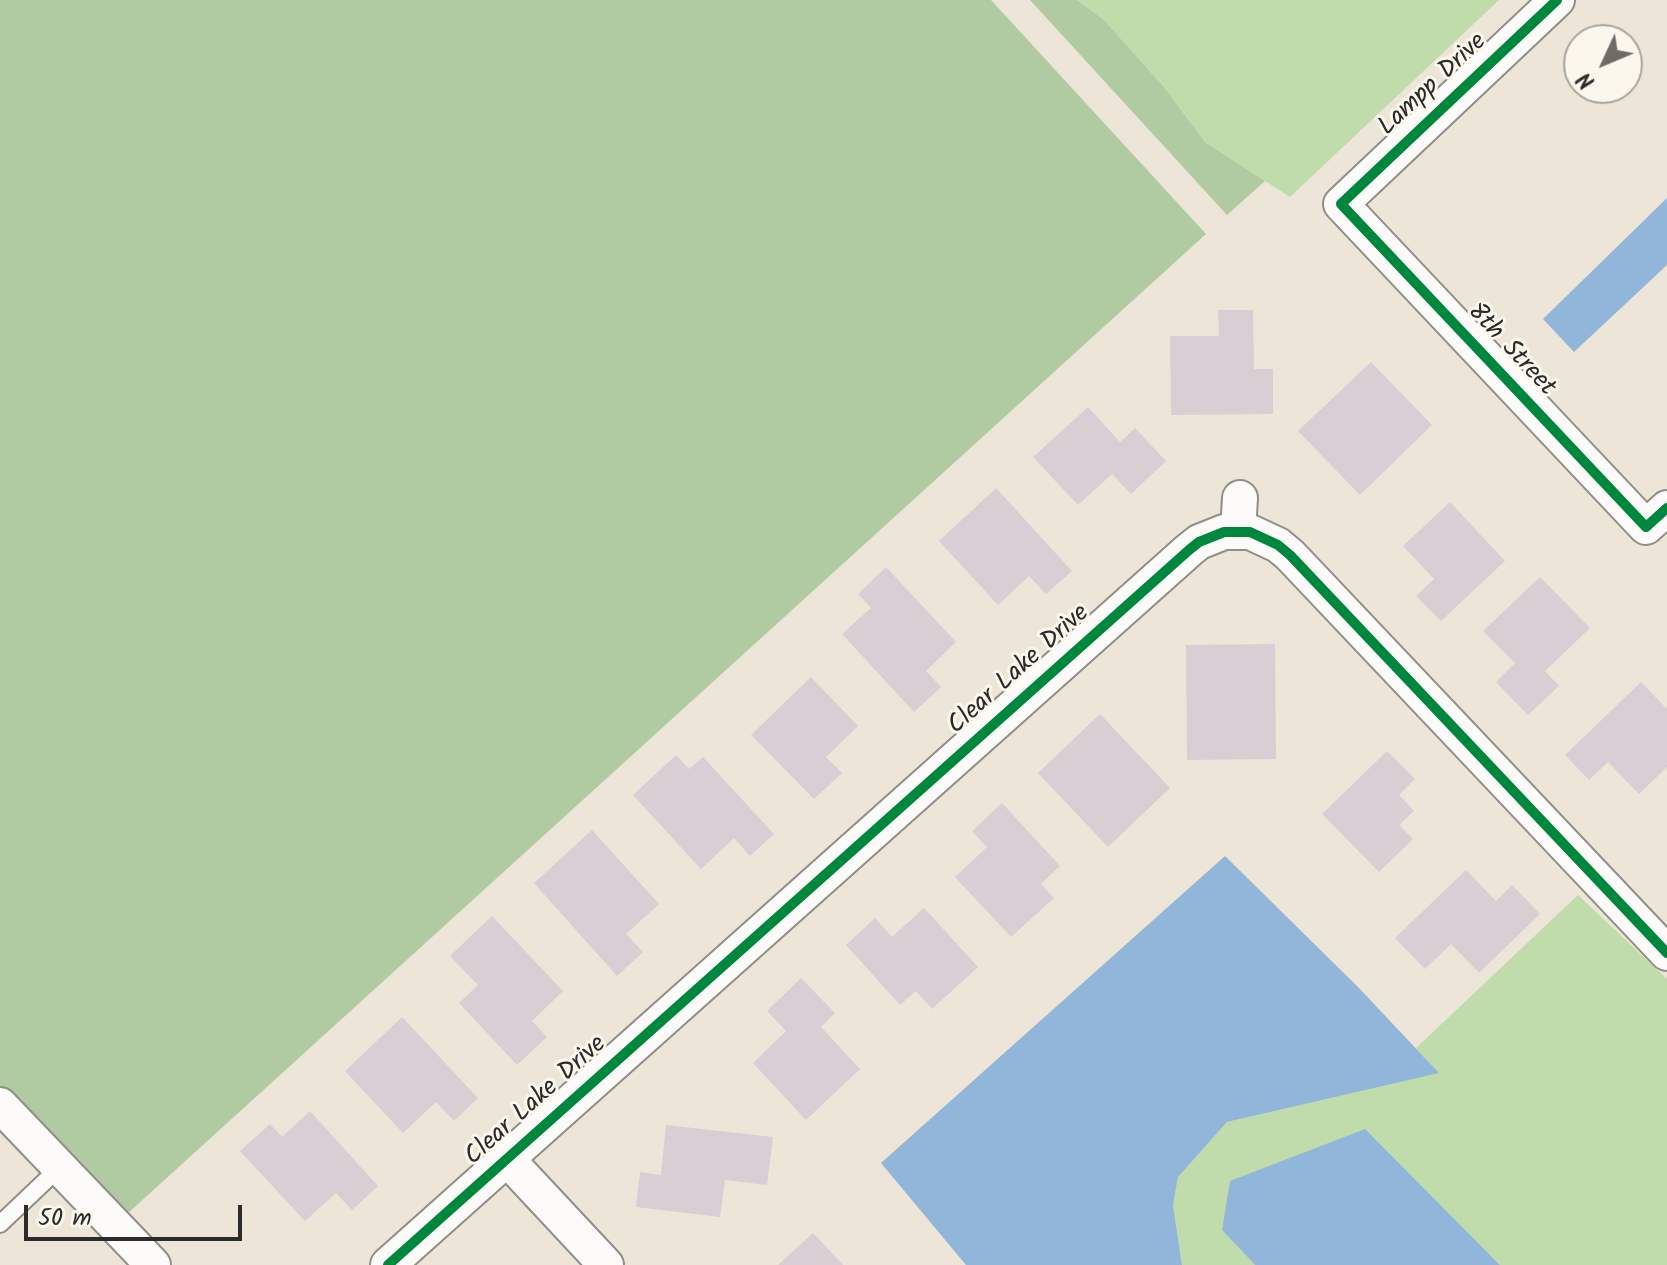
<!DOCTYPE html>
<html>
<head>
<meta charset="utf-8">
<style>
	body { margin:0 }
	#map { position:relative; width:1667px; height:1265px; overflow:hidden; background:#ece5d8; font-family:Kalam,sans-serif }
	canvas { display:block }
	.north { position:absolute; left:1563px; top:24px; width:80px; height:80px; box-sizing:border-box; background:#fbf7ec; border:2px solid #a8a59f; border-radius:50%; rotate:226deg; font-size:22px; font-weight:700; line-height:32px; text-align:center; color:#2b2b2b }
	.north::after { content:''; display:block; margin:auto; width:28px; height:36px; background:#6f6c68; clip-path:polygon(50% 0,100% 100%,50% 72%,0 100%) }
	.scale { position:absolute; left:24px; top:1205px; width:218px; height:36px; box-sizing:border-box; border:4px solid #2b2b2b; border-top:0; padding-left:10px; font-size:24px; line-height:28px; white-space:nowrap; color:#2b2b2b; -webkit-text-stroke:6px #fbf7ec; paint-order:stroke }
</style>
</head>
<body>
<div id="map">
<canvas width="1667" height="1265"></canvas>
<div class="north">N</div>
<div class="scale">50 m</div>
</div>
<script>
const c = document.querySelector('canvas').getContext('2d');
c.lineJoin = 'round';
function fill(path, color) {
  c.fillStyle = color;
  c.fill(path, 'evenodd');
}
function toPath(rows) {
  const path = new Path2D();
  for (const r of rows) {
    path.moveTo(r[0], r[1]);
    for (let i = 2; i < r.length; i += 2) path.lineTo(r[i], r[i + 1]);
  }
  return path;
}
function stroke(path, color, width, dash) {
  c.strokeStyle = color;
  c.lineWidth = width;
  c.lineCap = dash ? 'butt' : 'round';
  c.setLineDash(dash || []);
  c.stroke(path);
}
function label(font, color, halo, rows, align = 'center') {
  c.font = font + ' Kalam,sans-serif';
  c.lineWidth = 6;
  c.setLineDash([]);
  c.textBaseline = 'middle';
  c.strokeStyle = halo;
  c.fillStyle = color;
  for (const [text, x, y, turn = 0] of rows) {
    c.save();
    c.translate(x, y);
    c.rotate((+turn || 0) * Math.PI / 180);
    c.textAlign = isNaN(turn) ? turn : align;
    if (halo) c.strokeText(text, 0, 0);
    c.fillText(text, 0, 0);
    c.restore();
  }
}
fill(toPath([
	[1077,0,1499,0,1290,197,1205,142,1164,87,1104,20],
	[1578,895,1667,979,1667,1265,1500,1265,1365,1130,1222,1230,1255,1265,1182,1265,1173,1205,1178,1177,1227,1122,1438,1073,1416,1048]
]), '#c1dcab');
fill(toPath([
	[0,0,991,0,1206,234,105,1234,0,1117],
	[1030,0,1077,0,1104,20,1164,87,1205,142,1265,181,1227,215]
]), '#b0cba1');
fill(toPath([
	[1667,198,1667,265,1574,352,1543,319],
	[1225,856,1358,987,1439,1073,1227,1122,1178,1177,1173,1205,1182,1265,966,1265,881,1163],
	[1365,1129,1500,1265,1255,1265,1222,1230,1230,1181]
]), '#92b6d9');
fill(toPath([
	[1218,310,1253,310,1254,369,1273,369,1273,414,1171,415,1170,336,1219,336],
	[1371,362,1432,425,1360,495,1298,431],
	[1088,407,1120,442,1135,428,1166,461,1131,494,1112,474,1078,505,1033,457],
	[996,488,1072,571,1046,594,1029,576,998,605,939,541],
	[1450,502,1505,561,1441,621,1416,596,1434,579,1403,546],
	[886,567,956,642,926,671,941,687,914,712,842,634,871,608,858,594],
	[1540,577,1590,628,1545,671,1559,686,1528,715,1496,682,1515,663,1483,631],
	[1275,644,1276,759,1187,760,1186,645],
	[811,677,858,726,826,757,842,773,814,799,751,735],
	[1641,682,1667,709,1667,767,1639,794,1608,762,1589,780,1565,755],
	[1100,714,1170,788,1108,847,1038,773],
	[1387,751,1415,779,1399,795,1414,811,1399,825,1413,839,1379,872,1322,814],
	[676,755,689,769,703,757,774,834,750,856,734,838,701,869,633,795],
	[1002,803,1060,866,1041,884,1054,898,1011,937,955,877,987,847,972,831],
	[592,830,659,904,626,934,643,952,617,976,534,883],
	[1466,870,1496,901,1512,885,1540,914,1479,973,1451,944,1425,969,1395,938],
	[924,908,978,967,932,1009,916,991,900,1005,846,945,875,918,892,937],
	[492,916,563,991,532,1021,547,1037,517,1065,459,1003,478,985,450,956],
	[801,978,835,1013,821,1027,860,1069,806,1120,753,1063,786,1031,767,1011],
	[402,1017,478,1098,454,1121,436,1102,403,1133,345,1071],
	[310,1111,378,1186,352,1210,336,1193,305,1221,240,1151,270,1124,282,1137],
	[666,1125,773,1137,767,1185,725,1180,720,1217,636,1207,640,1172,661,1175],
	[813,1233,843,1265,778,1265]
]), '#d8cfd4');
const lane = toPath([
	[0,1224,60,1167]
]);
const street = toPath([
	[1557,0,1341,204,1646,527,1667,508],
	[1238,531,1240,498],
	[0,1105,153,1265],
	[507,1159,606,1265],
	[388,1265,1189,550,1199,542,1224,532,1250,532,1278,545,1290,555,1667,953]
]);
stroke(lane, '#918e88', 20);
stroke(street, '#918e88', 38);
stroke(lane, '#fcfbf9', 16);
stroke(street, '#fcfbf9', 34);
stroke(toPath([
	[1557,0,1341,204,1646,527,1667,508],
	[388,1265,1189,550,1199,542,1224,532,1250,532,1278,545,1290,555,1667,953]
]), '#00873e', 10);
label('26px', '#2b2b2b', '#fbf7ec', [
	["Lampp Drive",1434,86,-43],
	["8th Street",1510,351,47],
	["Clear Lake Drive",1020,671,-42],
	["Clear Lake Drive",537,1102,-42]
]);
</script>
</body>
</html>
